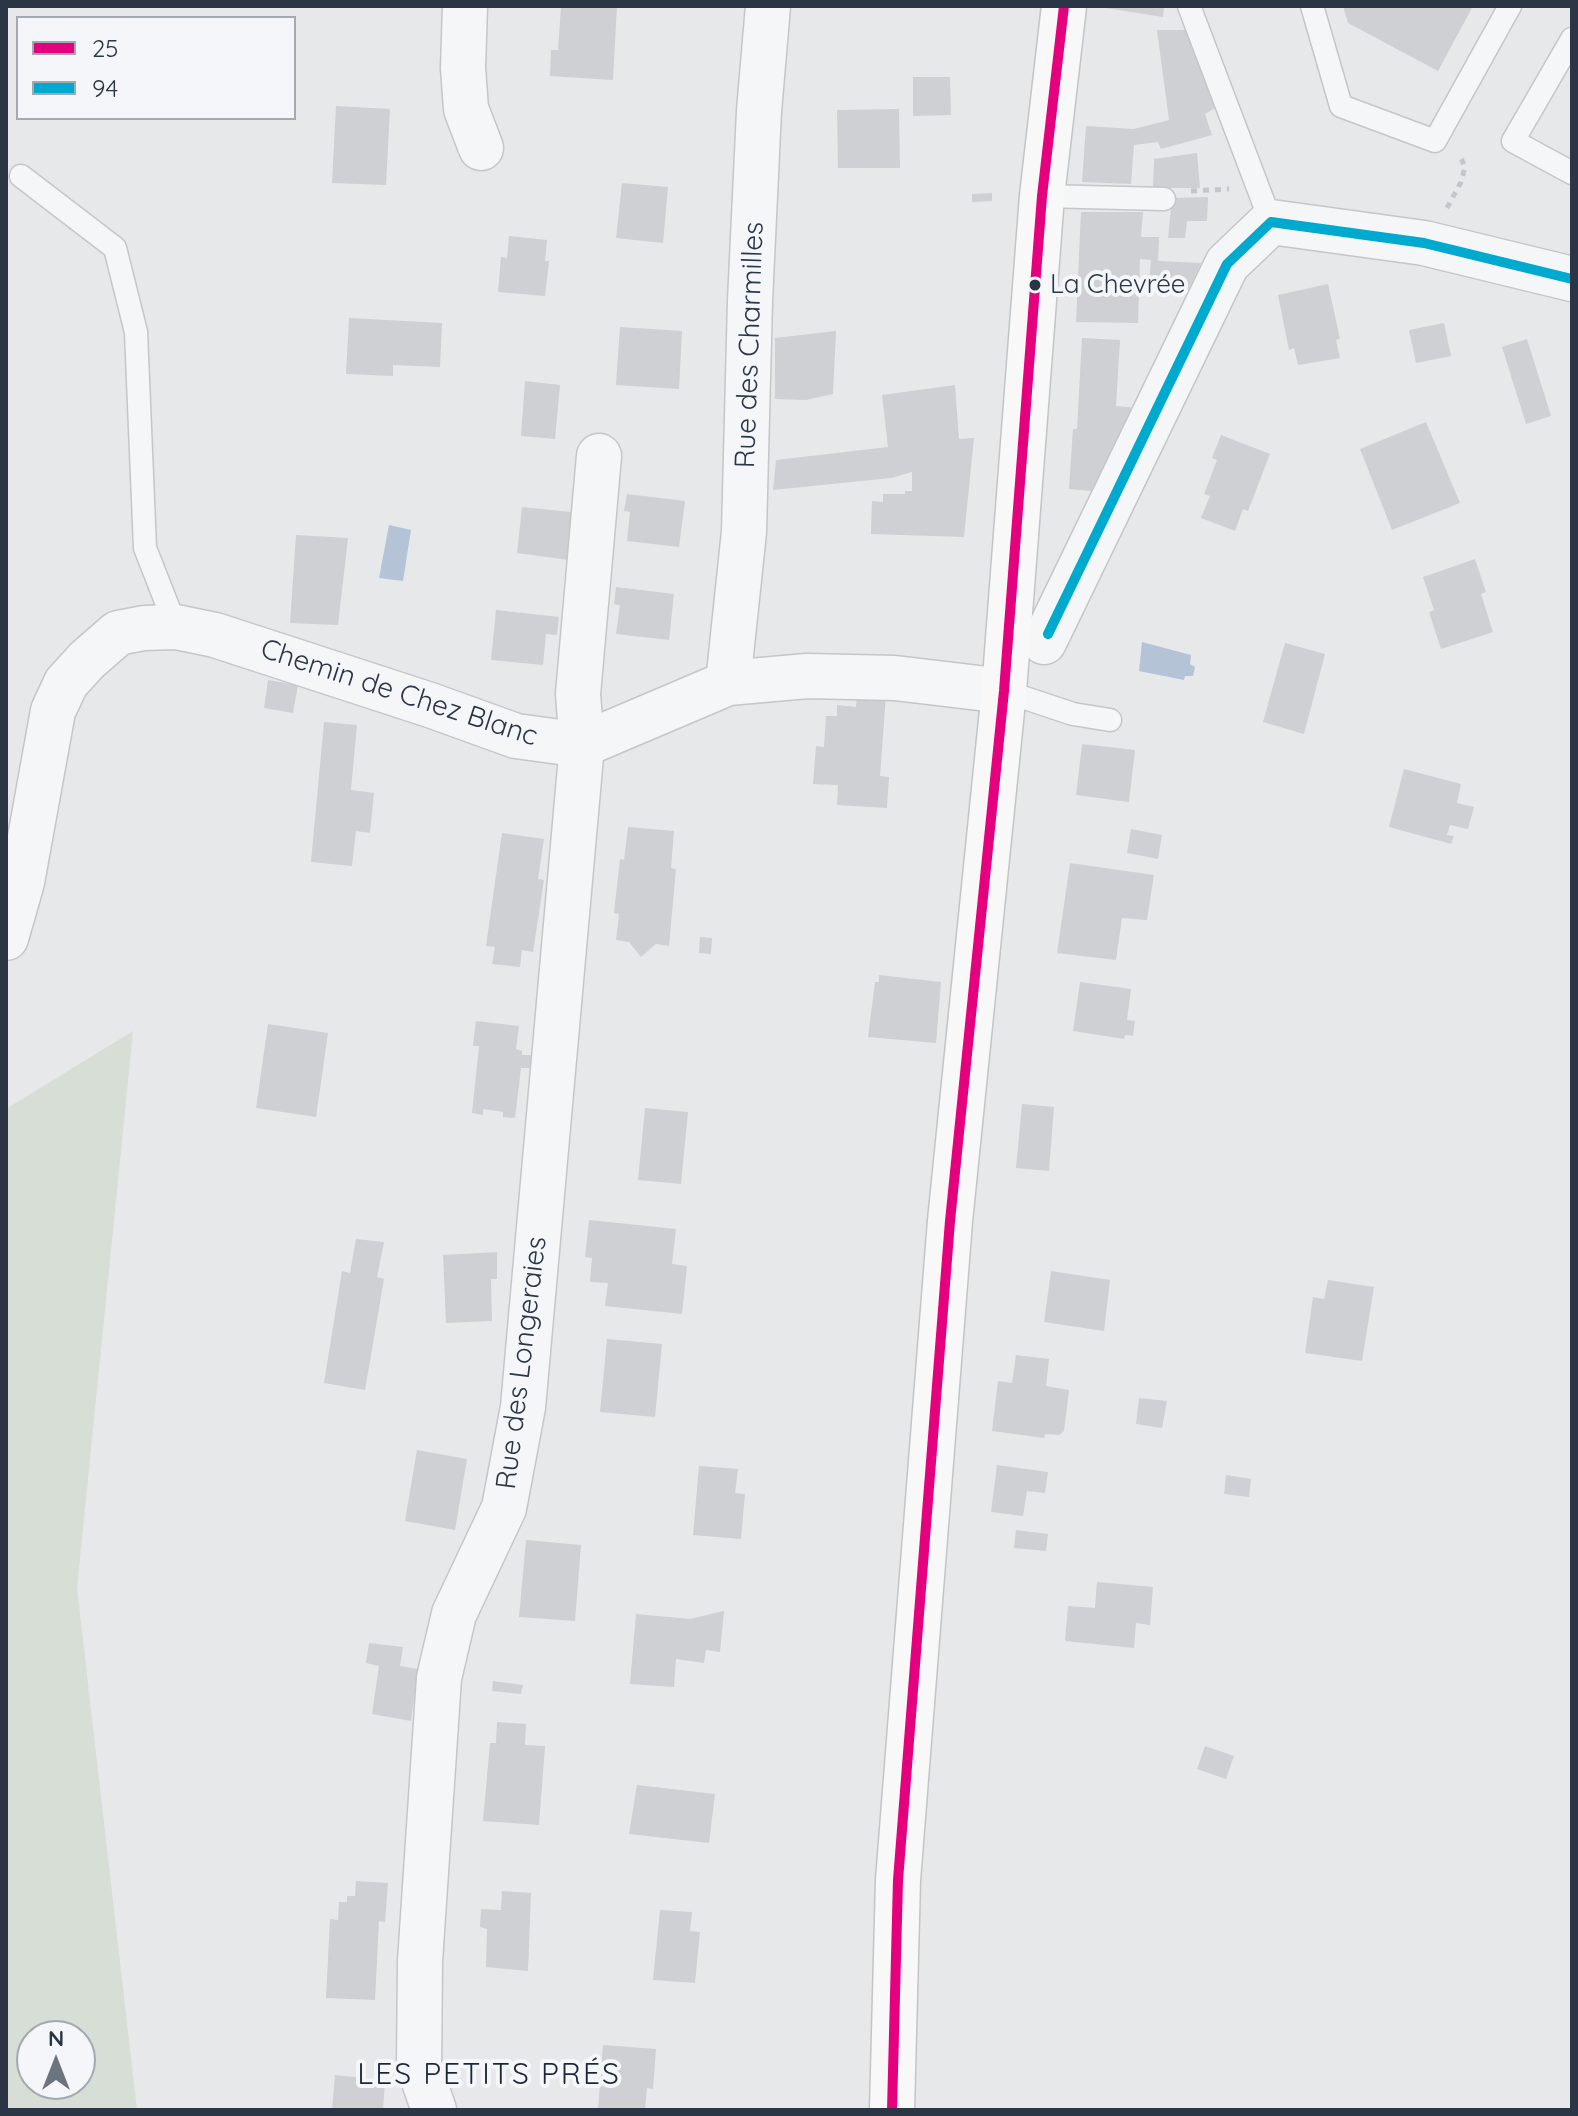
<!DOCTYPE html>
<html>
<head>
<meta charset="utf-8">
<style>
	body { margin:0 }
	#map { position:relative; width:1578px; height:2116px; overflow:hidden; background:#e6e8ea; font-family:Quicksand,sans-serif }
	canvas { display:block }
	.frame { position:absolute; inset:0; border:8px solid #2a3545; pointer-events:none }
	.legend { position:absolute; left:16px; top:16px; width:280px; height:104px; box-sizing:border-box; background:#f4f6f9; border:2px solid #a3a9b1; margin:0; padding:10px 14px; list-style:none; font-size:24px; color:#2a3545 }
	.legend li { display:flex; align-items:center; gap:16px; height:40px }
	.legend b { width:40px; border:2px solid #a3a9b1 }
	.north { position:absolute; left:16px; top:2020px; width:80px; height:80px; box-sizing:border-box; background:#f4f6f9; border:2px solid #a3a9b1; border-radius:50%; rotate:0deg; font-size:22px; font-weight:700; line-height:32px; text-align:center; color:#2a3545 }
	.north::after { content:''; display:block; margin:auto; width:28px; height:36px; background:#6c747f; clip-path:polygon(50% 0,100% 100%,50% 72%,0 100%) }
</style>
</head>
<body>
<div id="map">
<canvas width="1578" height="2116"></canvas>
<div class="frame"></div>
<ul class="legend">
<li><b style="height:10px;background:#e5007d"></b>25</li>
<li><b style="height:10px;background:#00a9ce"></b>94</li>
</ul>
<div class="north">N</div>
</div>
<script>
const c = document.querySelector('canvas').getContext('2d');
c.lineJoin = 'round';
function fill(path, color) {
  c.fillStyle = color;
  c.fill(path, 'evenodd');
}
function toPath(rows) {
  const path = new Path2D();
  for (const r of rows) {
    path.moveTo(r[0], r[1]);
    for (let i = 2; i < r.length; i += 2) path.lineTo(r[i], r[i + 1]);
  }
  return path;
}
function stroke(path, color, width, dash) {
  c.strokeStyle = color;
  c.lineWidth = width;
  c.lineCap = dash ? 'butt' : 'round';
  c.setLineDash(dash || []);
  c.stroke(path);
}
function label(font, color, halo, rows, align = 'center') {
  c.font = font + ' Quicksand,sans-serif';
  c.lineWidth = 8;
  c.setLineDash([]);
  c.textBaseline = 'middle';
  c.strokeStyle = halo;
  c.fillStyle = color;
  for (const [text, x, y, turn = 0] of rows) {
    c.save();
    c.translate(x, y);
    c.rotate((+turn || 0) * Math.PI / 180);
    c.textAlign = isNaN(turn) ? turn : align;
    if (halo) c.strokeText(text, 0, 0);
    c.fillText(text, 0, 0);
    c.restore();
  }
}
fill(toPath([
	[133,1031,77,1588,137,2110,6,2110,6,1109],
	[32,2036,80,2036,80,2084,32,2084]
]), '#d6ded5');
fill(toPath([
	[389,525,411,530,403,581,379,578],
	[1142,642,1191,655,1190,664,1195,667,1193,676,1185,676,1184,680,1139,671]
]), '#b4c4d6');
fill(toPath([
	[561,6,617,6,613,80,550,76,551,50,558,50],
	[1106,6,1164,6,1163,17,1106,8],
	[1343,6,1473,6,1438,71,1348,23],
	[1157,30,1193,30,1222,104,1205,114,1212,135,1161,149,1158,142,1134,145,1131,184,1082,182,1086,126,1134,129,1169,120],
	[913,77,950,77,951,115,913,116],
	[336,106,390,109,386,185,332,183],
	[899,109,900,168,838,168,837,110],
	[1197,153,1200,188,1153,188,1154,159],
	[622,183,668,187,663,243,616,238],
	[992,193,992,201,972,202,972,194],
	[1208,197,1207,221,1187,221,1185,238,1168,238,1172,198],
	[1081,212,1143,212,1141,237,1159,237,1158,261,1201,263,1188,291,1148,290,1151,260,1140,259,1138,323,1076,322],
	[509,236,547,240,545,261,549,261,545,296,498,292,501,257,507,258],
	[1328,284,1340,339,1336,340,1340,358,1298,365,1294,348,1289,350,1278,295],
	[349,318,442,323,440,367,393,365,393,376,346,374],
	[1444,323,1451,356,1416,363,1409,330],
	[620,327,682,331,679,389,616,385],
	[836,331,833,394,806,400,775,399,775,338],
	[1082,338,1120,340,1116,406,1138,408,1104,492,1069,489,1073,429,1077,429],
	[1527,339,1551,416,1526,424,1502,347],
	[525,381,560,385,555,439,521,436],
	[955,385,959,439,974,438,964,537,871,534,872,501,883,502,883,494,905,494,905,491,912,491,912,472,891,478,773,490,776,460,888,447,882,395],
	[1426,422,1460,503,1392,530,1360,449],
	[1221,435,1270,454,1248,511,1243,509,1235,531,1201,518,1210,496,1204,494,1217,460,1212,458],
	[627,494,685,501,679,547,627,541,630,512,624,511],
	[522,507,581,513,569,560,517,553],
	[296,535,348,538,338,625,290,623],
	[1475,559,1486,592,1481,594,1493,632,1441,649,1429,612,1434,610,1423,577],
	[616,587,674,594,669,640,616,634,620,605,614,604],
	[496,610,559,617,557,635,546,634,543,665,491,660],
	[1285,643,1325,654,1304,734,1263,722],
	[268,680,298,685,293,713,264,708],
	[857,693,886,695,880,776,889,777,887,808,837,805,838,785,813,784,816,746,824,747,826,716,837,716,837,705,856,707],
	[324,722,357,725,351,790,374,793,370,833,356,831,352,866,311,862],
	[1082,744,1135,750,1129,802,1076,795],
	[1404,769,1461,784,1457,803,1474,807,1468,829,1450,825,1447,835,1454,836,1451,844,1389,827],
	[628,827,674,831,671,868,676,869,669,946,656,944,641,957,629,942,616,940,619,914,614,913,620,859,624,860],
	[1131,829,1162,835,1158,859,1127,853],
	[502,833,544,839,538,879,544,880,533,952,522,950,520,967,492,964,495,947,486,946],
	[1070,863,1154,875,1147,920,1122,918,1116,960,1057,953],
	[700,937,712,938,711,954,699,953],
	[879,975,941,982,936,1043,868,1037,875,982,879,982],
	[1080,982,1131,989,1127,1020,1135,1021,1133,1036,1125,1035,1124,1039,1073,1031],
	[476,1021,519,1026,516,1049,522,1051,522,1055,533,1055,532,1068,521,1068,515,1118,503,1117,503,1112,483,1109,483,1115,472,1113,479,1046,473,1046],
	[268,1024,328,1033,316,1117,256,1108],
	[1022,1104,1054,1107,1049,1171,1016,1168],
	[645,1108,688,1112,681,1184,638,1180],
	[589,1220,676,1229,672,1264,687,1266,682,1314,605,1306,608,1283,590,1282,592,1258,585,1257],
	[356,1239,384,1242,377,1277,384,1279,365,1390,324,1383,342,1271,350,1273],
	[497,1252,497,1279,491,1279,492,1321,446,1323,443,1255],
	[1051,1271,1110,1280,1104,1331,1044,1322],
	[1328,1280,1374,1287,1362,1361,1305,1353,1313,1297,1324,1299],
	[607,1339,662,1344,655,1417,600,1412],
	[1016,1355,1049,1359,1046,1386,1069,1390,1064,1431,1059,1435,1045,1434,1044,1438,992,1431,998,1381,1012,1383],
	[1139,1398,1167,1401,1162,1428,1136,1424],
	[417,1450,467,1459,455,1530,405,1521],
	[997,1465,1048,1472,1045,1493,1027,1491,1023,1516,991,1512],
	[699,1466,738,1469,735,1493,745,1494,741,1539,693,1535],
	[1226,1475,1251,1479,1249,1497,1224,1494],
	[1016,1530,1048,1534,1046,1551,1014,1548],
	[526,1540,581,1545,575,1621,519,1617],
	[1097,1582,1153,1587,1150,1625,1136,1623,1134,1648,1065,1641,1068,1606,1095,1608],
	[724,1611,720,1652,706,1650,704,1663,676,1659,674,1687,630,1684,636,1614,690,1619],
	[369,1643,403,1647,400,1666,418,1669,411,1721,372,1714,379,1666,366,1663],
	[493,1681,523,1685,521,1694,492,1691],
	[497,1722,526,1724,525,1745,545,1746,539,1825,483,1821,490,1743,496,1743],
	[1205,1746,1234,1756,1226,1779,1197,1769],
	[637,1785,715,1794,709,1843,629,1834],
	[356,1881,388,1883,385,1922,379,1921,375,2000,326,1998,330,1919,338,1920,339,1902,347,1902,347,1896,355,1896],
	[502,1891,531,1893,528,1971,486,1967,487,1929,480,1927,481,1909,501,1910],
	[660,1910,692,1912,690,1931,700,1932,695,1983,653,1980],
	[603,2045,656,2049,653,2089,647,2088,645,2110,598,2110],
	[335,2075,385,2080,383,2110,332,2110]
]), '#ced0d3');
const lane = toPath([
	[1189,6,1271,222],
	[1312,6,1341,106,1435,141,1510,6],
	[1572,39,1513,141,1572,173],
	[21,176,115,248,136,332,145,548,176,627],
	[1042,196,1164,199],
	[1004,691,1073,714,1110,720]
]);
const street = toPath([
	[465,6,463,68,466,109,481,148],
	[1044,642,1227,264,1271,222,1424,243,1572,279],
	[728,683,744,532,750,301,759,111,768,6],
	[6,938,22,882,53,711,66,683,87,660,118,633,144,628,176,627,215,635,430,705,516,736,582,745,728,683,807,676,895,678,1004,691],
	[434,2110,419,2067,420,1961,439,1678,454,1614,504,1508,523,1407,582,745,578,694,599,456]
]);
const primary = toPath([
	[892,2110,898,1880,950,1221,1004,691,1042,196,1064,6]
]);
stroke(lane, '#c4c6c8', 25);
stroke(street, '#c4c6c8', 47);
stroke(primary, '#c1c5c8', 47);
stroke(toPath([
	[1191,191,1229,189],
	[1447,208,1461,182,1465,167,1460,156]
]), '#c4c6ca', 5, [6, 6]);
stroke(lane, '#f5f6f7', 22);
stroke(street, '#f5f6f7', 44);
stroke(primary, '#f8f8f8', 44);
stroke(toPath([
	[892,2110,898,1880,950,1221,1004,691,1042,196,1064,6]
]), '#e5007d', 10);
stroke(toPath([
	[1048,634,1227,264,1271,222,1424,243,1572,279]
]), '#00a9ce', 10);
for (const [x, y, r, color] of [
	[1035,285,7,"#2a3545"]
]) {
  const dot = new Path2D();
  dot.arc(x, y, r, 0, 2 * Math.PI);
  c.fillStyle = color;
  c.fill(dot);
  stroke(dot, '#f4f6f9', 3);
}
label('26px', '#2a3545', '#f4f6f9', [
	["La Chevrée",1050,285]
], 'left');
label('28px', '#2a3545', '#f4f6f9', [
	["Rue des Charmilles",750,345,-88],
	["Chemin de Chez Blanc",399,693,18],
	["Rue des Longeraies",522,1363,-83]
]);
c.letterSpacing = '2px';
label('30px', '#1c2636', '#f4f6f9', [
	["LES PETITS PRÉS",489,2075]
]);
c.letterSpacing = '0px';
</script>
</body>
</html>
